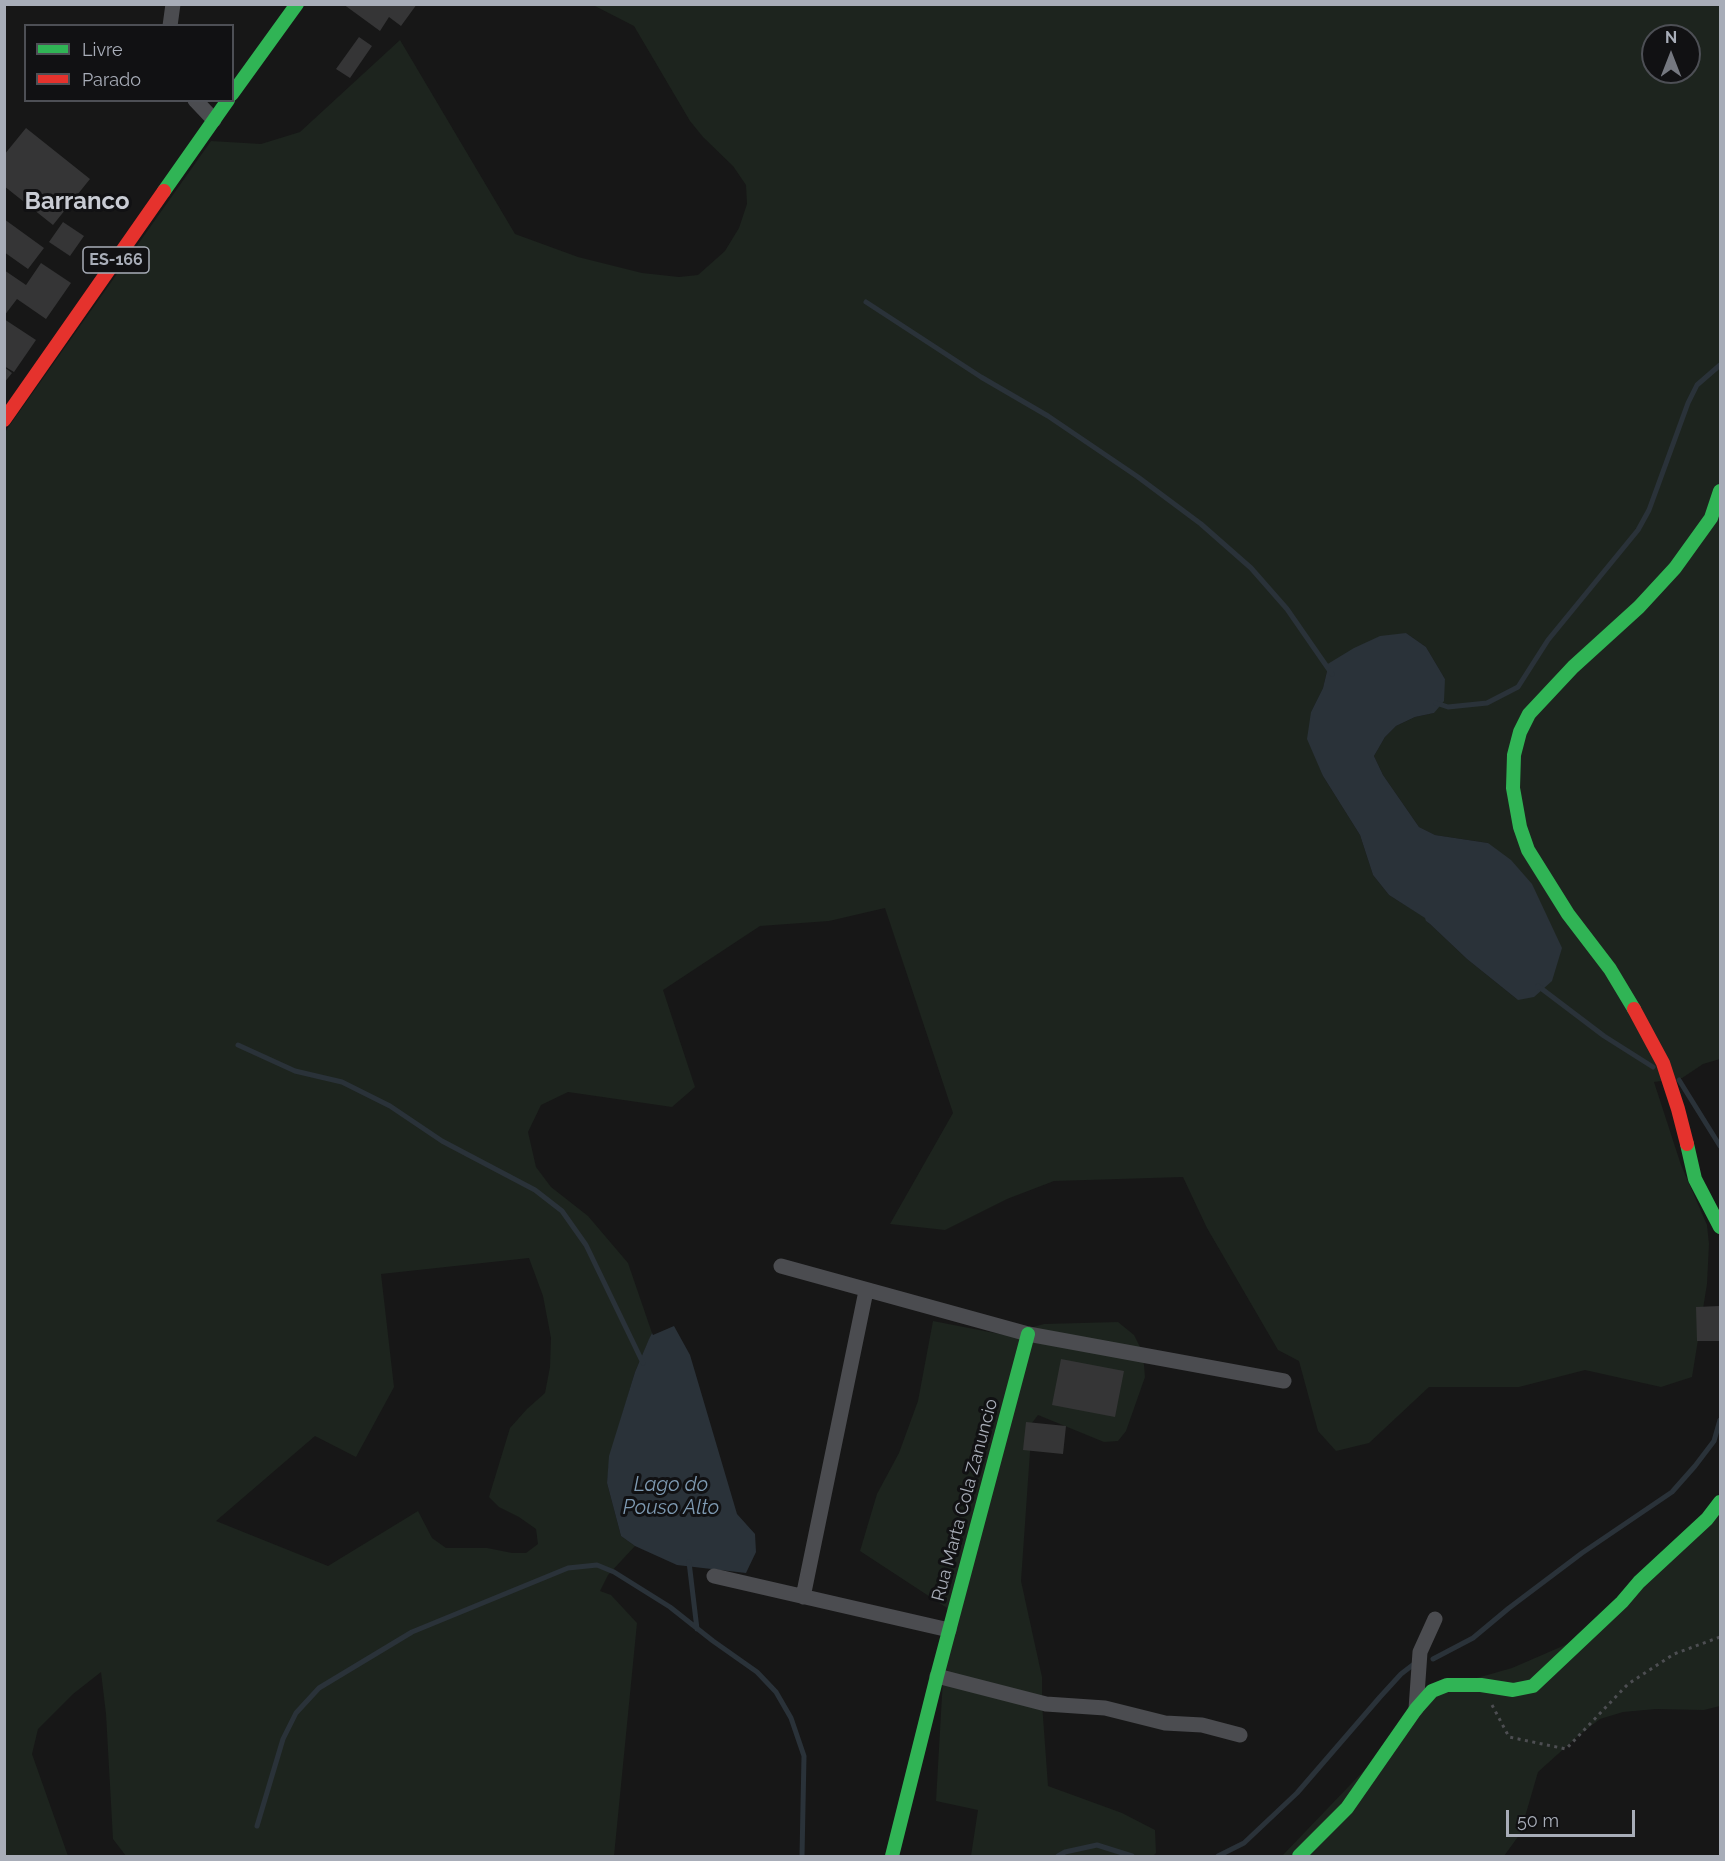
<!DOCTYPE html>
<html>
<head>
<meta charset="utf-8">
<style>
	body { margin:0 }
	#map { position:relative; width:1725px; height:1861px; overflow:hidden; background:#171717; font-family:Raleway,sans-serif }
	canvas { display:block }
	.frame { position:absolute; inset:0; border:6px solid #a8adb8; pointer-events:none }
	.legend { position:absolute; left:24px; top:24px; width:210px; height:78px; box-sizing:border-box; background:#111113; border:2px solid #4d4f55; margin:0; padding:8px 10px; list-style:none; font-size:18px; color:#a8adb8 }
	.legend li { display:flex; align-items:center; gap:12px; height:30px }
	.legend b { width:30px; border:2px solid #4d4f55 }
	.north { position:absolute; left:1641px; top:24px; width:60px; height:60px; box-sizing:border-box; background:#111113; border:2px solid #4d4f55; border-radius:50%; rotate:0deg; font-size:16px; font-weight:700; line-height:24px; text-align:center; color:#a8adb8 }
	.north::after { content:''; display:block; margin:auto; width:21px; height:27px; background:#757880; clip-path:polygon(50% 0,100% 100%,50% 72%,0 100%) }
	.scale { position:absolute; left:1506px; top:1810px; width:129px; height:27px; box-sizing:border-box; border:3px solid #a8adb8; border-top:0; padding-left:8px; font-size:18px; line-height:21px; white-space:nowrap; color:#a8adb8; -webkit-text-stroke:4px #111113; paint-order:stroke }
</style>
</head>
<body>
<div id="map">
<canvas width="1725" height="1861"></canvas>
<div class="frame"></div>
<ul class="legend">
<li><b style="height:8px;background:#30b455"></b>Livre</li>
<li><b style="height:8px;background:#e5322d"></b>Parado</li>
</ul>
<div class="north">N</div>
<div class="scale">50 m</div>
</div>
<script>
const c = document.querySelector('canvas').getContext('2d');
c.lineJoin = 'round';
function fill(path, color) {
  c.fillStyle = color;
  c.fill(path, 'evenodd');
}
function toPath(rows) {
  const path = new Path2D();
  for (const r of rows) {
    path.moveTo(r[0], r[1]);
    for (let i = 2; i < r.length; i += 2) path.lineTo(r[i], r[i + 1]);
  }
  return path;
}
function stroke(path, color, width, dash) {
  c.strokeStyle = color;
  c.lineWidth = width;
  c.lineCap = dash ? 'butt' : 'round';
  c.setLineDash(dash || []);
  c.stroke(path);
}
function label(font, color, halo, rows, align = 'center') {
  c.font = font + ' Raleway,sans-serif';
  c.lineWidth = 6;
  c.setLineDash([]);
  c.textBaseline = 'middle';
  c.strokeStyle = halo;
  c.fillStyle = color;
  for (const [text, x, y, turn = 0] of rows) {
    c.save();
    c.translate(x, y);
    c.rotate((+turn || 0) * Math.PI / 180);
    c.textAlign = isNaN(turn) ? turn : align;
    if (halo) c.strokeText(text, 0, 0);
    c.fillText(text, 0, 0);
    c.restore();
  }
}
fill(toPath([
	[593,5,1720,5,1720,1059,1703,1064,1682,1078,1654,1082,1681,1165,1707,1225,1709,1244,1707,1284,1692,1377,1661,1387,1585,1370,1519,1387,1429,1387,1369,1443,1336,1451,1318,1431,1299,1361,1278,1350,1207,1228,1183,1177,1054,1181,1007,1199,945,1230,890,1224,953,1113,885,908,829,921,760,926,663,990,695,1087,672,1107,568,1092,541,1105,528,1132,536,1167,551,1187,588,1216,628,1263,652,1333,635,1372,610,1456,607,1483,621,1536,635,1546,608,1575,600,1591,611,1595,637,1623,614,1856,126,1856,113,1839,106,1714,101,1672,73,1694,38,1729,32,1754,68,1856,5,1856,5,432,211,141,261,144,300,132,400,40,515,234,578,257,642,273,679,277,698,275,725,251,739,228,747,204,746,185,733,166,703,137,690,121,634,26],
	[1653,36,1689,36,1689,72,1653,72],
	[1406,633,1426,647,1445,679,1434,713,1415,717,1396,726,1385,737,1374,756,1383,775,1419,827,1435,835,1488,843,1518,1000,1467,959,1430,924,1426,921,1426,918,1389,895,1373,875,1360,835,1323,776,1311,712,1323,688,1328,667],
	[529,1258,543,1296,551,1338,550,1367,545,1393,527,1409,510,1428,489,1497,499,1507,519,1517,536,1529,538,1544,526,1553,512,1553,487,1548,446,1548,432,1538,418,1511,328,1566,216,1521,315,1436,356,1457,394,1387,381,1274],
	[933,1321,1005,1335,1044,1324,1118,1322,1134,1335,1143,1353,1145,1377,1126,1431,1118,1441,1104,1442,1038,1415,1032,1423,1021,1581,1042,1677,1042,1703,1048,1786,1122,1813,1155,1830,1156,1853,1153,1856,971,1856,978,1810,936,1801,947,1608,860,1551,877,1494,899,1453,918,1401],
	[1720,1507,1720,1706,1704,1710,1656,1709,1623,1712,1600,1719,1578,1736,1538,1772,1520,1834,1504,1856,1282,1856,1421,1711,1431,1691,1512,1668,1586,1636]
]), '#1d241e');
fill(toPath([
	[1406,633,1426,647,1445,679,1444,701,1434,713,1415,717,1396,726,1385,737,1374,756,1383,775,1419,827,1435,835,1488,843,1511,860,1532,884,1562,948,1552,981,1534,997,1518,1000,1467,959,1430,924,1426,921,1425,918,1389,895,1373,875,1360,835,1323,776,1307,739,1311,712,1323,688,1328,667,1326,665,1354,648,1380,636],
	[674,1326,690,1355,737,1514,755,1534,756,1552,746,1573,677,1565,635,1546,621,1536,607,1483,609,1456,635,1372,649,1339,652,1333,653,1335]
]), '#2a3239');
stroke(toPath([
	[866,302,981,377,1048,416,1138,477,1201,524,1251,568,1287,609,1332,674],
	[1436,703,1448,707,1487,703,1518,687,1548,640,1638,530,1649,510,1688,403,1697,385,1720,365],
	[1538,986,1604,1036,1653,1067],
	[238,1045,295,1071,342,1082,390,1106,442,1141,535,1190,562,1211,586,1245,643,1363],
	[1679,1080,1720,1146],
	[689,1562,697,1629],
	[1433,1659,1473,1638,1509,1608,1582,1553,1672,1492,1695,1466,1714,1441,1720,1420],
	[257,1826,283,1739,296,1713,319,1688,412,1632,568,1568,597,1565,614,1572,670,1607,713,1641,757,1672,776,1692,791,1718,804,1756,802,1856],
	[1058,1856,1065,1852,1097,1845,1132,1856],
	[1218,1856,1244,1843,1297,1793,1380,1697,1401,1674,1414,1664]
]), '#2a3239', 5);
fill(toPath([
	[343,4,417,4,401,26,389,17,380,31],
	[359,37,372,46,350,78,336,69],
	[26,128,90,179,53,225,4,186,4,155],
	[4,219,44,248,28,269,4,252],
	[63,222,84,236,70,256,49,242],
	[41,263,71,283,46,319,17,299,4,316,4,270,26,285],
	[4,319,36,340,14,372,4,366],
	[4,367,12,373,4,383],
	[1720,1306,1720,1341,1697,1341,1696,1307],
	[1061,1359,1124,1371,1115,1417,1052,1405],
	[1026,1422,1066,1426,1063,1454,1023,1450]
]), '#353536');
stroke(toPath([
	[1492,1705,1509,1737,1566,1749,1628,1684,1674,1654,1720,1637]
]), '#4d4e52', 3, [3, 4.5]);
stroke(toPath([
	[170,26,173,4],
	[195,100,214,120],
	[781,1266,1028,1334,1284,1381],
	[714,1576,949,1630],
	[803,1597,866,1291],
	[937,1676,1046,1704,1105,1708,1165,1723,1202,1725,1240,1735],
	[1416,1709,1420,1652,1435,1619]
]), '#4b4c50', 15);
stroke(toPath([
	[232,94,297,4],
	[164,191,228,100],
	[1634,1009,1610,969,1568,914,1528,850,1520,827,1513,788,1514,755,1520,732,1529,714,1573,667,1639,607,1675,568,1711,518,1720,491],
	[1687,1144,1695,1179,1720,1227],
	[892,1856,937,1676,1028,1334],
	[1299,1856,1347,1808,1416,1709,1432,1691,1447,1685,1481,1685,1513,1690,1533,1686,1622,1602,1639,1582,1707,1519,1720,1502]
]), '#30b455', 14);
stroke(toPath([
	[4,420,164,191],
	[1634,1009,1663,1063,1678,1109,1687,1144]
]), '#e5322d', 14);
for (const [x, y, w] of [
	[116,260,66]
]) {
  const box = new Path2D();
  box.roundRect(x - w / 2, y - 13, w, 26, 4.5);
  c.fillStyle = '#111113';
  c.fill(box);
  stroke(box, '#a8adb8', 1.5);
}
label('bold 16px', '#a8adb8', null, [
	["ES-166",116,260]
]);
label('18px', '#a8adb8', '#111113', [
	["Rua Marta Cola Zanuncio",965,1500,-75]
]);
label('italic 20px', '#7f9bb3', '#111113', [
	["Lago do",671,1485],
	["Pouso Alto",671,1508]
]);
label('bold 24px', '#c9ccd4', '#111113', [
	["Barranco",77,202]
]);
</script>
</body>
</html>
